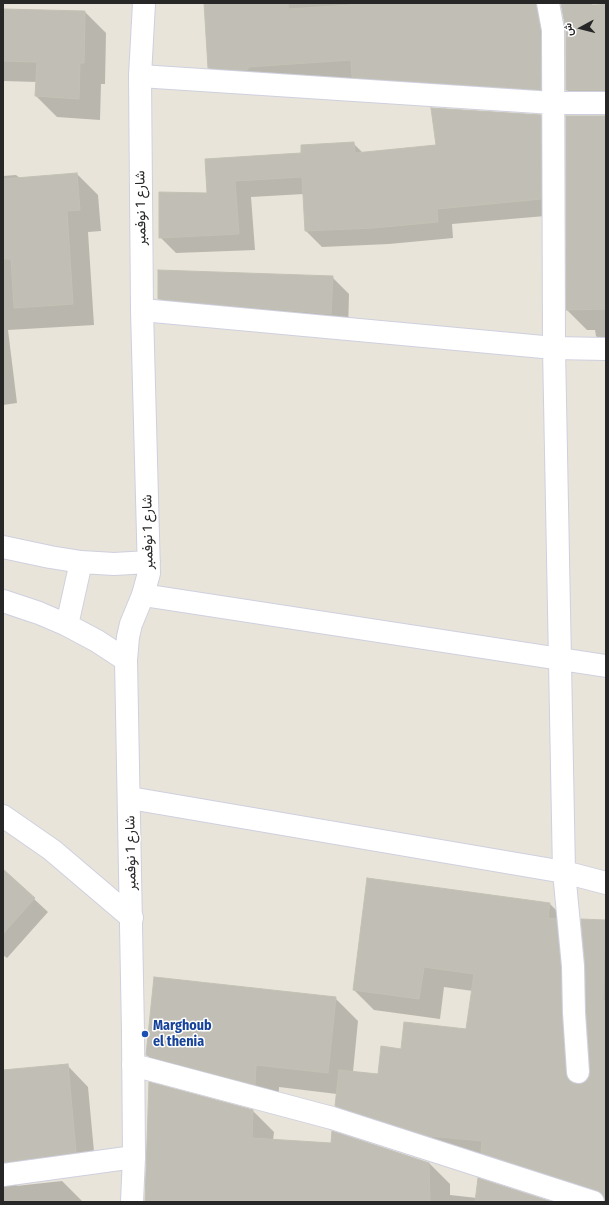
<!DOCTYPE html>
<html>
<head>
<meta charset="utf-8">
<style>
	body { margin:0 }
	#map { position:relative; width:609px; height:1205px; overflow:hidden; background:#e8e4da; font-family:"Fira Sans Condensed",Vazirmatn,sans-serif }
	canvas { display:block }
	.frame { position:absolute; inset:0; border:4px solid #272727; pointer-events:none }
	.north { position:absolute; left:561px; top:8px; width:40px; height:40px; -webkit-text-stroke:3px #fff; paint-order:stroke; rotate:263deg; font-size:11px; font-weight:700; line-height:16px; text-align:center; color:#272727 }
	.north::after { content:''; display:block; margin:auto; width:14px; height:18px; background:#272727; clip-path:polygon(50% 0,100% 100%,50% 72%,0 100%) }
</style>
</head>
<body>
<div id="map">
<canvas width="609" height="1205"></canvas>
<div class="frame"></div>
<div class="north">ش</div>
</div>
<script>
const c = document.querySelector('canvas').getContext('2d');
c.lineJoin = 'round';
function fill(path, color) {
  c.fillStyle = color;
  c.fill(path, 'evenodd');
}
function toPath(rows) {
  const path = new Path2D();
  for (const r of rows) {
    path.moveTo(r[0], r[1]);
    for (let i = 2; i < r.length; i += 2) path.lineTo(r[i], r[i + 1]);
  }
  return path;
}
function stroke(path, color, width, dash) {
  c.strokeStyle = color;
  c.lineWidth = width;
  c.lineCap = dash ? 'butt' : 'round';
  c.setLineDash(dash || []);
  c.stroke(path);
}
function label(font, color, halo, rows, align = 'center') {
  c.font = font + ' "Fira Sans Condensed",Vazirmatn,sans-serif';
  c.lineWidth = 3;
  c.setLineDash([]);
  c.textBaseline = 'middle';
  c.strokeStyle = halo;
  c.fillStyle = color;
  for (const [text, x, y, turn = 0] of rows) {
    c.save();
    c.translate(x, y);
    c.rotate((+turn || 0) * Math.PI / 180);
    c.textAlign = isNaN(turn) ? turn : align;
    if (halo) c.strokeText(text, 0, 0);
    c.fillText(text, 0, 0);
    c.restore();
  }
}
fill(toPath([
	[205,3,500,3,535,7,556,27,560,109,230,88,209,68],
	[606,4,606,110,587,110,567,90,566,30,562,6],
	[3,10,85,12,106,33,105,84,101,84,100,120,57,117,36,96,37,82,3,81],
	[540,116,556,132,557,215,452,224,453,238,389,244,322,247,306,231,304,194,251,197,255,250,176,253,160,237,208,194,206,160,302,154,354,144,363,153,437,146],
	[606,116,606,346,596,336,595,330,587,330,567,310],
	[77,174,98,195,101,231,88,232,94,325,8,330,17,403,3,405,3,176,16,175,20,178],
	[332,277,349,294,348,331,176,316,159,298],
	[3,870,48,912,7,958,3,955],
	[550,904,570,924,582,1035,585,1084,590,1078,604,921,606,923,606,1202,592,1202,357,1126,336,1105,337,1094,279,1087,278,1107,170,1078,147,1055,335,998,358,1021,353,1072,379,1075,402,1050,467,1030,473,991,444,987,440,1019,374,1010,354,990],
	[67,1065,88,1087,96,1173,22,1183,16,1186,62,1181,83,1202,3,1202,3,1071],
	[253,1111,274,1132,273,1141,429,1163,450,1184,450,1195,477,1198,549,1202,146,1202]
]), '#0003');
const building = toPath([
	[204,3,288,3,288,9,351,5,351,3,536,3,540,31,541,90,352,77,351,60,248,67,248,70,243,70,208,68,204,3],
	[561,3,592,3,592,6,606,5,606,90,566,90,566,30,561,3],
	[3,9,85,11,84,63,80,63,79,99,35,96,37,62,3,61,3,9],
	[431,108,541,115,541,199,437,209,438,222,373,228,305,231,302,177,235,181,239,234,159,238,159,192,207,193,205,159,301,153,301,145,354,142,355,153,436,145,431,108],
	[566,116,606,116,606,309,566,310,566,116],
	[77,173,80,210,67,211,73,304,14,308,11,259,3,259,3,179,77,173],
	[158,270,333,276,331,314,158,299,158,270],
	[3,869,35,898,3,934,3,869],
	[367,878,550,903,548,918,556,919,561,967,562,1013,566,1073,568,1079,572,1083,578,1084,585,1082,589,1077,590,1071,586,1012,585,965,581,919,605,920,603,1001,606,1001,606,1202,602,1194,597,1190,481,1153,482,1141,429,1136,335,1106,339,1070,378,1074,381,1046,401,1049,404,1022,466,1029,474,974,424,967,419,999,353,990,367,878],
	[154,977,336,997,328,1073,256,1065,255,1085,146,1055,154,977],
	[68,1064,76,1152,3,1162,3,1070,68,1064],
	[149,1082,253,1110,252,1138,331,1143,332,1131,429,1163,430,1202,145,1202,149,1082],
	[478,1178,552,1202,475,1202,478,1178]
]);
fill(building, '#c1beb6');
stroke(building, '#c3c0b4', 1);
const street = toPath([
	[548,3,553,30,554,348,564,872,573,966,574,1013,578,1072],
	[140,76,553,103,606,103],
	[142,310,554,348,606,349],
	[143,595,606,666],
	[130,798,564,872,606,883],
	[3,816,52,850,132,918],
	[133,1065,332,1118,593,1202],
	[3,1175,134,1157]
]);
const secondary = toPath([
	[3,547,50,557,81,562,114,564,149,562],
	[3,601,39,613,67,625,97,641,126,660],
	[67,625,81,562],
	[132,1202,134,1157,133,1032,126,660,128,637,131,624,143,595,149,573,142,310,140,76,144,3]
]);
stroke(street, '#cfd0df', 24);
stroke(secondary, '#cfd0df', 24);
stroke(street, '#fff', 22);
stroke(secondary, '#fff', 22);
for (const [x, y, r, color] of [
	[145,1034,4,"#1a4fb4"]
]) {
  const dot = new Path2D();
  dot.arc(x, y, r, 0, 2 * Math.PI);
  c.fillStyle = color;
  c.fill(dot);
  stroke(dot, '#fff', 1.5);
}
label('14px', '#272727', '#fff', [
	["شارع 1 نوفمبر",141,208,-91],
	["شارع 1 نوفمبر",148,532,-91],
	["شارع 1 نوفمبر",131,853,-91]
]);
label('bold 14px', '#164399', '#fff', [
	["Marghoub",153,1026],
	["el thenia",153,1042]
], 'left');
</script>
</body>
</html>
